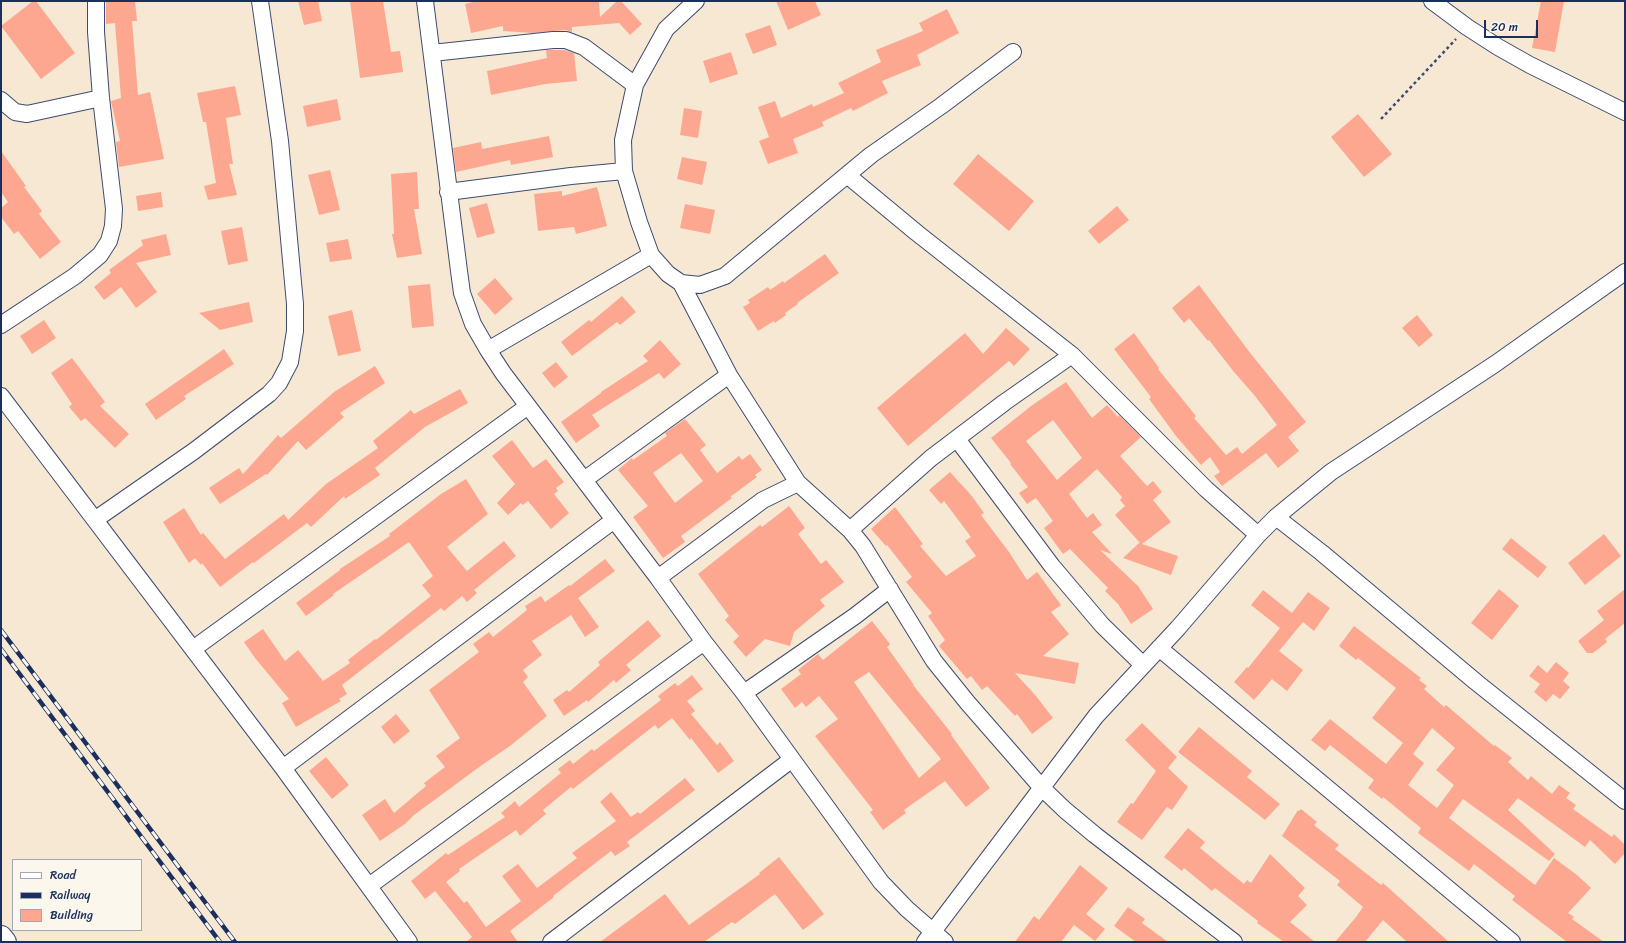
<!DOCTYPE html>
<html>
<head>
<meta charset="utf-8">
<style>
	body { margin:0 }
	#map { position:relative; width:1626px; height:943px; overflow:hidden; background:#f7e8d3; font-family:Sriracha,sans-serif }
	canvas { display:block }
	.frame { position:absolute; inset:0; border:2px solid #1b2f5e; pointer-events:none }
	.legend { position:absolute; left:12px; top:859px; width:130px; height:72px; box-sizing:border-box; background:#fbf7ec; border:1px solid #a1a7b3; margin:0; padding:5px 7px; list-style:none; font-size:12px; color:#1b2f5e }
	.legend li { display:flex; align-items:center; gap:8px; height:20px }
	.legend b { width:20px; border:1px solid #a1a7b3 }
	.scale { position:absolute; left:1484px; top:20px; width:54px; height:18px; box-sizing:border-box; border:2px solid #1b2f5e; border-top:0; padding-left:5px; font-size:12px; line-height:14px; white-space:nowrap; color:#1b2f5e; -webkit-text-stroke:3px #fbf7ec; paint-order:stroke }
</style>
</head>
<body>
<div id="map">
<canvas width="1626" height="943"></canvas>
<div class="frame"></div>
<ul class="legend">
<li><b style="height:5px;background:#fff"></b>Road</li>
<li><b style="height:5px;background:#1b2f5e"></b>Railway</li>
<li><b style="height:11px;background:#fda791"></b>Building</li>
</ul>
<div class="scale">20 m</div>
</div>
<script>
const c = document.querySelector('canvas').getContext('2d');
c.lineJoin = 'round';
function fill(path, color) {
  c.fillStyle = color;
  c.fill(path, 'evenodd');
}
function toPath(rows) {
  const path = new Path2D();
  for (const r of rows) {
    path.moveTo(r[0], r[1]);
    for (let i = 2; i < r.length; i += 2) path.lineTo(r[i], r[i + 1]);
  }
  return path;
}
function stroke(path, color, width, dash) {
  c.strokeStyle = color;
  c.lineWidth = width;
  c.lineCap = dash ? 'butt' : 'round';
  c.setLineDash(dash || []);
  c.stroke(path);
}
fill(toPath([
	[33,1,36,1,75,53,41,79,1,26],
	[106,1,135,1,137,21,132,21,138,95,150,92,164,159,119,167,116,142,120,141,111,101,121,98,115,23,106,24],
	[298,1,318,1,322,21,304,25],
	[350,1,383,1,391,52,400,51,403,72,360,78],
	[477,1,599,1,600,17,617,1,621,1,642,24,630,35,619,23,572,27,572,32,566,30,533,33,503,31,503,26,471,33,465,4],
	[776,1,815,1,821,15,788,30],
	[1541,1,1564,1,1555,52,1532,48],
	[947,9,959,33,917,55,921,65,882,81,888,93,853,111,851,108,822,122,824,126,793,139,798,153,768,164,759,141,769,137,758,107,775,101,781,118,812,104,813,107,844,93,838,83,881,62,876,50,923,31,919,23],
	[770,25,777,45,753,54,745,34],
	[546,50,564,50,574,53,577,81,545,84,491,95,487,71,547,58],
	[731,52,738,74,710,83,703,61],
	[235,86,241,115,226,118,233,164,229,164,237,195,208,200,204,186,216,183,206,122,203,122,197,93],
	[337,99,341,120,307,127,303,106],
	[684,108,702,111,698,138,680,135],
	[1358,114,1392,154,1364,177,1331,137],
	[549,136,553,157,511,165,510,160,456,172,453,148,481,142,482,149],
	[1,151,26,186,24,187,42,211,39,214,61,242,40,259,18,231,14,234,1,217,1,208,8,202,1,192],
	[978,154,1034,201,1009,231,953,184],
	[682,157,707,162,702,185,677,179],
	[330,170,340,210,319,215,308,175],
	[417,172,419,209,414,209,422,254,397,258,392,234,394,234,391,174],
	[597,187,607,226,576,234,574,227,538,231,534,194,562,191,562,196],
	[161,192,163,207,138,211,136,196],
	[487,203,495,233,477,238,469,208],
	[685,204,715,210,710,234,680,228],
	[1117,206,1129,220,1099,244,1088,231],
	[242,227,248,261,228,265,221,231],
	[166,234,171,255,136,263,157,292,136,308,121,287,104,300,94,287,111,273,109,270,143,245,141,240],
	[348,239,352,259,330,262,326,243],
	[825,254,839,273,797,303,798,304,785,313,786,315,775,323,774,321,758,331,743,307,750,303,748,300,768,287,770,290,783,281,784,283],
	[495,278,513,299,495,315,477,294],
	[430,284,434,326,412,328,408,286],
	[1199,285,1251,354,1306,422,1288,437,1299,451,1278,468,1266,453,1222,486,1214,476,1220,472,1210,457,1201,465,1176,436,1149,399,1151,397,1114,349,1134,333,1159,368,1158,369,1196,416,1194,418,1226,455,1237,447,1242,454,1277,425,1255,396,1234,372,1209,340,1208,341,1189,318,1184,323,1172,308],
	[622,296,636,312,620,325,617,322,572,356,561,342,589,320,591,322],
	[249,302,253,322,220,330,199,313],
	[352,310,361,351,338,356,328,316],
	[1417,315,1433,335,1419,347,1402,328],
	[44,320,56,338,32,354,20,336],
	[1006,328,1030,349,1014,366,1009,361,908,446,877,408,965,333,983,354],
	[660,340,681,364,664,379,659,373,592,415,600,426,576,443,561,422,601,393,601,392,648,361,643,356],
	[224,349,234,364,184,396,186,399,156,420,145,404],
	[72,358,105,402,100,406,129,434,115,448,85,418,81,421,69,407,72,404,51,373],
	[556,362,568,377,554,388,542,373],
	[375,366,385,383,340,413,344,417,306,450,298,441,267,475,266,474,220,504,209,488,239,468,243,474,278,435,281,438,334,392],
	[1066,382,1092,418,1107,405,1118,417,1119,415,1141,437,1120,456,1147,486,1153,481,1162,492,1153,500,1171,522,1142,544,1178,556,1171,575,1123,558,1139,543,1140,543,1115,515,1125,506,1120,500,1122,497,1097,469,1069,494,1087,518,1093,513,1102,525,1092,532,1112,554,1100,550,1138,586,1153,609,1131,624,1118,604,1105,591,1108,588,1070,549,1063,554,1044,528,1053,521,1036,498,1027,504,1019,493,1028,487,1010,464,1011,463,991,438,1031,406],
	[1053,420,1082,458,1057,480,1026,441],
	[460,389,468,403,425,427,375,468,380,475,345,499,344,496,311,527,307,523,254,563,253,562,220,587,202,563,201,565,195,558,189,563,163,522,184,508,201,535,203,533,225,559,284,514,288,520,326,484,378,448,373,441,411,410,414,414],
	[685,419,706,445,700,450,717,473,739,456,742,460,750,454,762,470,755,475,757,477,730,497,732,498,681,536,685,542,663,558,633,517,648,506,618,470,632,458,633,460,667,436,665,433],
	[681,453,703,481,675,503,653,473],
	[512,440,533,468,546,459,564,482,556,488,558,491,554,494,569,513,551,529,528,501,523,505,521,503,508,515,497,503,515,484,492,456],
	[950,472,971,495,984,513,981,515,1009,552,1027,580,1037,572,1061,605,1051,612,1069,634,1043,656,1079,663,1075,684,1015,673,1036,696,1053,718,1032,734,1017,714,1015,716,987,686,982,690,971,676,967,679,939,646,945,640,928,616,932,613,906,582,912,577,887,545,886,546,871,529,895,507,923,544,920,546,946,576,976,556,965,541,971,537,944,501,941,504,929,490],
	[466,479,488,514,447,547,467,571,504,541,516,556,474,590,477,593,467,602,462,596,444,611,441,608,342,685,347,694,339,699,341,701,296,727,282,703,289,699,255,658,244,642,263,629,285,661,298,650,323,681,350,663,348,660,375,639,376,640,431,596,422,585,433,576,409,542,333,594,334,595,306,616,296,603,340,570,340,569,390,536,389,534,441,494],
	[789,506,805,528,798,534,821,564,826,560,844,582,820,600,825,606,794,632,790,646,765,639,746,657,733,642,739,636,725,620,729,616,698,574,760,525,762,527],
	[1604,534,1621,556,1585,585,1568,563],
	[1511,538,1547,567,1538,578,1502,549],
	[605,559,615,571,578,598,599,627,585,637,571,615,532,641,542,655,523,670,528,677,523,682,547,716,510,746,482,765,414,815,405,824,380,841,362,815,385,799,394,813,426,786,424,783,445,767,436,756,460,738,429,690,479,652,473,644,489,632,493,637,527,610,525,606,541,596,545,602,569,585,570,586],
	[1499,589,1519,606,1492,640,1471,623],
	[1625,589,1625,623,1605,639,1607,642,1593,653,1587,653,1578,641,1604,620,1597,611],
	[1263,590,1292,613,1308,592,1330,608,1314,631,1303,622,1279,651,1303,670,1287,691,1272,679,1254,700,1234,682,1247,667,1248,668,1280,628,1251,605],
	[648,620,661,636,626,665,631,670,616,683,614,680,588,702,587,700,564,716,553,700,567,690,569,692,600,665,598,662],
	[872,621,890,644,887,647,914,685,913,685,952,734,951,735,990,788,966,807,945,781,904,810,906,813,883,830,870,812,873,810,815,736,838,719,819,696,806,707,802,702,795,708,781,689,801,674,798,670,818,654,823,660],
	[869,672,941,759,919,778,854,682],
	[1354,626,1421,678,1419,680,1427,686,1424,689,1444,707,1446,705,1494,746,1495,745,1512,758,1508,762,1528,780,1531,776,1552,794,1559,785,1570,793,1566,798,1576,805,1573,809,1612,837,1614,834,1625,845,1625,853,1615,864,1590,840,1585,847,1518,798,1508,810,1555,854,1549,861,1463,799,1449,818,1535,885,1554,858,1577,875,1591,888,1568,913,1574,917,1572,919,1604,942,1567,942,1512,900,1515,896,1474,864,1469,871,1418,833,1421,828,1383,797,1382,799,1368,788,1374,780,1330,745,1325,751,1311,740,1330,719,1386,764,1403,743,1372,718,1396,688,1358,658,1356,660,1339,646],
	[1432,728,1455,748,1436,770,1454,785,1437,808,1408,785,1424,763,1413,754],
	[1556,662,1569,673,1563,681,1570,687,1560,699,1553,694,1546,702,1534,692,1540,684,1529,676,1538,665,1547,673],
	[692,675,703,689,687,701,695,711,691,714,717,745,720,742,734,761,718,773,691,738,690,740,672,718,658,729,655,725,573,789,571,787,543,810,546,814,520,836,516,830,459,869,460,871,446,882,464,903,467,901,486,927,521,901,502,876,518,864,537,888,577,858,572,853,616,821,600,802,611,792,631,817,638,812,640,814,685,778,695,790,627,842,630,846,615,856,611,851,553,896,554,897,510,931,518,942,466,942,472,937,435,891,425,899,411,881,446,853,448,855,505,817,501,813,515,801,519,807,561,773,558,769,570,760,573,764,592,749,594,751,661,700,658,696,675,683,678,686],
	[396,714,410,731,394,744,381,727],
	[1142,723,1177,757,1168,768,1188,787,1172,810,1167,807,1142,840,1117,822,1131,803,1133,804,1156,771,1125,740],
	[1199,727,1252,771,1247,777,1280,804,1265,820,1178,752],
	[326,757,349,785,332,799,309,771],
	[1301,809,1317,822,1314,825,1339,845,1335,849,1381,885,1383,883,1449,942,1407,942,1383,920,1365,942,1335,942,1356,917,1363,907,1337,885,1340,881,1282,836,1298,810,1299,811],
	[1188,828,1205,842,1200,848,1244,884,1247,880,1251,883,1270,854,1305,888,1298,896,1307,905,1290,922,1315,942,1284,942,1257,923,1258,921,1215,888,1212,891,1184,868,1182,871,1164,857],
	[779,857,824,914,803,930,775,894,735,924,732,922,704,942,600,942,665,894,689,925,760,874,759,873],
	[1080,865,1108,888,1086,914,1105,929,1095,941,1074,925,1061,942,1015,942,1034,916,1039,920],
	[1128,907,1145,919,1142,923,1168,942,1136,942,1114,926]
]), '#fda791');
const street = toPath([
	[425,1,459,271,462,293,473,324,488,350,503,373,658,578,704,642,744,693,881,882,907,909,945,942],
	[696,1,666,29,635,85,623,140,624,171,639,222,651,255,668,274,681,283,700,285,725,276,871,155,941,106,1013,52],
	[1432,1,1467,27,1498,47,1530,65,1625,112],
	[432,53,553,40,566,40,584,47,635,85],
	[1,100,15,112,27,114,101,98],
	[847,175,917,233,1072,355,1206,489,1258,535],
	[448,192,571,176,624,171],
	[681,283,729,375,798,483],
	[1,325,75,276,100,255,109,241,113,226,114,209,101,98,96,32,96,1],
	[488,350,651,255],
	[1,396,283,768,409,942],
	[957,439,1052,566,1102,625,1143,665],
	[584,480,729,375],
	[1276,517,1322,553,1476,682,1625,801],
	[96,519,194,451,269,394,279,383,290,362,295,331,295,304,280,141,260,1],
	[850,530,931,458,1005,402,1072,355],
	[658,578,763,500,798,483,850,530,863,546,934,661,967,702,1042,788,1065,810,1095,835,1234,942],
	[1159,648,1512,942],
	[193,649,528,406],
	[744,693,855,616,890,589],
	[283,768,614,520],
	[369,886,704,642],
	[551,942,791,760],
	[925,942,1096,716,1178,628,1258,535,1276,517,1331,472,1495,364,1625,272]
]);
const highway = toPath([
	[1,937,5,942]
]);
stroke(street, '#3c4b70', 18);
stroke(highway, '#3c4b70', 24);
stroke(toPath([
	[1381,119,1456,39]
]), '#3c4b70', 2.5, [3, 3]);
stroke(street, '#fff', 16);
stroke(highway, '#fff', 22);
const rail = toPath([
	[1,630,235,942],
	[1,649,220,942]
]);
stroke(rail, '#1b2f5e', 4.5);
stroke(rail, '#fbf7ec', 3, [9]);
</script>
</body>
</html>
